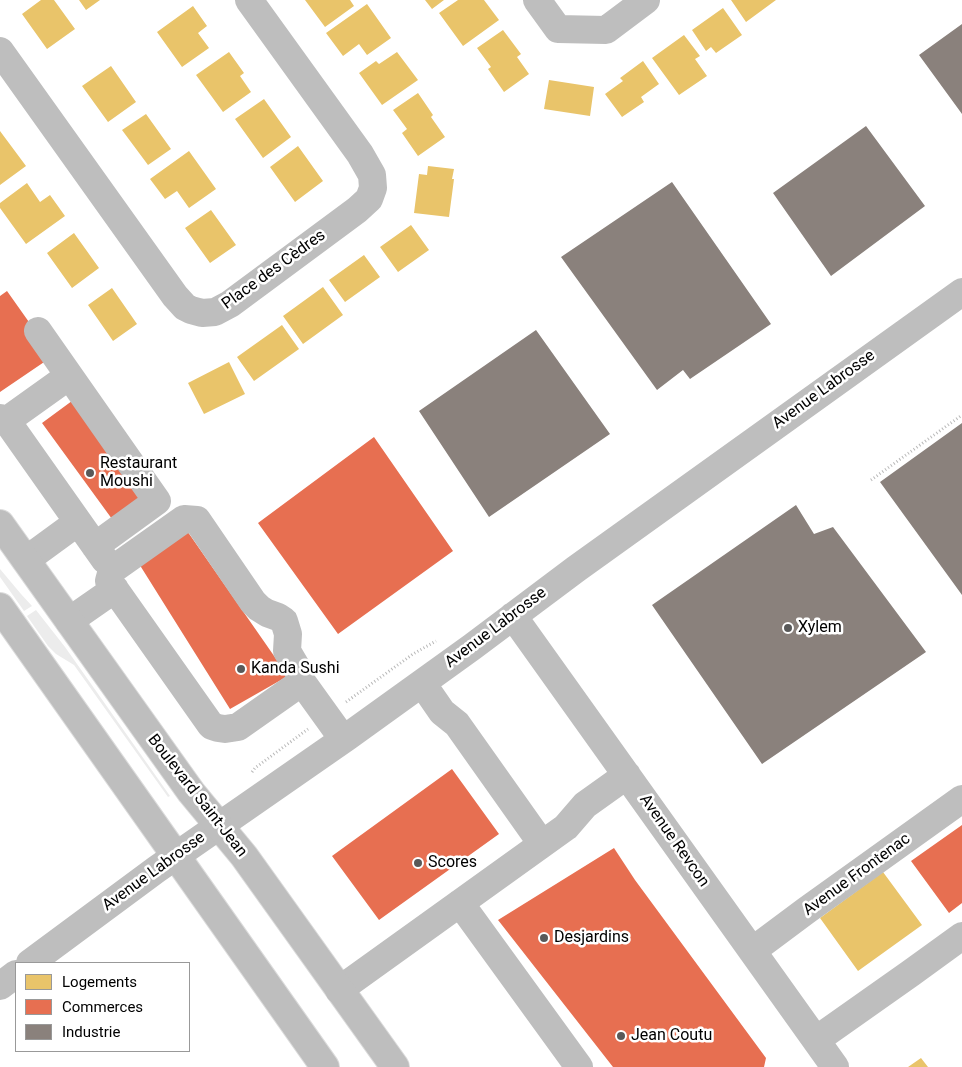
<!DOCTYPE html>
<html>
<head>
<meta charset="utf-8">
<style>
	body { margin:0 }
	#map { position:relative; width:962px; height:1067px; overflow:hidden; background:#fff; font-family:Roboto,sans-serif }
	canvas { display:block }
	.legend { position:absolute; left:15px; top:962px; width:175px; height:90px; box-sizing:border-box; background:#fff; border:1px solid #999; margin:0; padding:6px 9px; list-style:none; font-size:15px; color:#000 }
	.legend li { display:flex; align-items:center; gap:10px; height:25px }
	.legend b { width:25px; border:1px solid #999 }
</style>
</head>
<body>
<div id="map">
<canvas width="962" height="1067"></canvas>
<ul class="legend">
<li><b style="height:14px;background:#e9c46a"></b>Logements</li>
<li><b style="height:14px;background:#e76f51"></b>Commerces</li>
<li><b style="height:14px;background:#8a817c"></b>Industrie</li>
</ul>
</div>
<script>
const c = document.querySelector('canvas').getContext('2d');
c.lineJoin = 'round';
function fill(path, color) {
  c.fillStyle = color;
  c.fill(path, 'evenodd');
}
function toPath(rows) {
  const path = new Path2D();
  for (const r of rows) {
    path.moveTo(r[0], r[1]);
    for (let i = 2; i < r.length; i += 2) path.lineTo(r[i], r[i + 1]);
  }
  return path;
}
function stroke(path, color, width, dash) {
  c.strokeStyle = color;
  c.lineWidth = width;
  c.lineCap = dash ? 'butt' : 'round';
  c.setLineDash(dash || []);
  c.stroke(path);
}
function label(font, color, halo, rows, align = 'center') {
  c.font = font + ' Roboto,sans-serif';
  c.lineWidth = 5;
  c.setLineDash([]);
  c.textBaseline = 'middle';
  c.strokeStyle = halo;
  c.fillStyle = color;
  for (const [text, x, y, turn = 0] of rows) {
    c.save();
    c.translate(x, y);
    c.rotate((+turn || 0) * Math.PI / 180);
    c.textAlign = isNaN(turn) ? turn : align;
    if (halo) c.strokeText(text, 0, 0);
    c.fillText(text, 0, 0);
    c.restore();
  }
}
fill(toPath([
	[0,569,21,594,32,606,24,611,0,577],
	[36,610,65,647,170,796,168,797,74,665,56,654,48,646,27,616]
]), '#ececec');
fill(toPath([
	[41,0,54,0,75,29,47,49,22,14],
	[79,0,100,0,86,10],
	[305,0,350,0,354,6,325,27],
	[425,0,444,0,432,9],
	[458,0,484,0,499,20,463,46,439,13],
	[731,0,776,0,746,22],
	[367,4,391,38,367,55,359,44,343,56,326,33],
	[193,6,207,26,198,33,209,48,182,67,157,32],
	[723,8,742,35,716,53,711,47,706,51,692,30],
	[503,30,521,54,517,57,529,74,504,92,488,69,491,67,477,48],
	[684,35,700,56,695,59,707,76,679,95,652,58],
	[229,52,244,73,240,76,251,92,223,112,196,75],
	[397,52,418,80,382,105,359,73,376,61,379,64],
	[643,61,659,84,641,97,644,102,622,117,605,94,623,81,620,78],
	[111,66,136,102,108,122,82,86],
	[549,80,594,87,590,116,544,109],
	[418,93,433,115,431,117,445,137,418,156,402,133,407,129,393,110],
	[264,99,291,137,263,158,235,119],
	[146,114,171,149,148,165,122,130],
	[0,131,26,166,0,185],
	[298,146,323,181,295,202,270,167],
	[189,151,216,189,189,208,177,191,165,199,150,179],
	[428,166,454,169,452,179,454,179,449,217,414,213,419,174,427,175],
	[27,183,40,202,50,195,65,216,26,244,0,208,0,203],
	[211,210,236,245,210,263,185,228],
	[411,225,429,250,398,272,380,247],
	[74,233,99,268,72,288,47,253],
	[364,255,380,277,345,302,329,280],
	[323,287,343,315,303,344,283,316],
	[112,288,137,324,113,341,88,305],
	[282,325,299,349,254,381,237,357],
	[229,362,245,394,204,414,188,383],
	[883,872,922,925,858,971,820,918],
	[921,1058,928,1067,908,1067]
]), '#e9c46a');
fill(toPath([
	[7,291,53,356,0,392,0,296],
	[76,398,146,495,112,519,42,423],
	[374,437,453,551,338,634,258,523],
	[183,525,288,676,230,709,136,559],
	[452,769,499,834,379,920,332,856],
	[962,825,962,903,949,913,911,861],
	[614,848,635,880,766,1058,764,1067,613,1067,498,920]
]), '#e76f51');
fill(toPath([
	[962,24,962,114,919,55],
	[866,126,925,206,831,276,773,193],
	[672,182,771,324,690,379,683,370,657,390,561,257],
	[536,330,610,434,489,517,419,411],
	[962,423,962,595,880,482],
	[796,505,814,534,833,527,926,652,762,764,652,605]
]), '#8a817c');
const major = toPath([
	[0,524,191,792,244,856,395,1067],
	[0,607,325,1067]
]);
stroke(major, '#dbdbdb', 30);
stroke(toPath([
	[871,480,962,415],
	[346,702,413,654,436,641],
	[252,772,255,768,308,729]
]), '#b9b9b9', 3, [1, 2.5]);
stroke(toPath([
	[537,0,558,29,606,30,646,0],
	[0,51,175,296,185,307,191,310,202,313,215,312,230,304,357,210,369,199,373,188,372,175,360,154,249,0],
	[38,331,157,501,95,546],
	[0,418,9,424,105,560],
	[6,421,69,376],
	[26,560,78,522],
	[513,616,835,1067],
	[69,621,115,589],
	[302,682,238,727,225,729,218,728,212,726,210,724,109,581,112,570,184,519,197,520,253,602,259,608,267,613,278,617,284,621,288,634,287,651,297,668,302,682,343,739],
	[422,683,442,712,457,724,542,844],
	[460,903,579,1067],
	[752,951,807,910,962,799],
	[30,963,157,869,347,737,472,647,576,569,962,292],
	[0,986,16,974],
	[339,990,566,827,585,805,627,775],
	[816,1040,911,973,962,936]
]), '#bebebe', 28);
stroke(major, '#bebebe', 28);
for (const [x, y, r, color] of [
	[90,473,5,"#595959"],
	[788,628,5,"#595959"],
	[241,669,5,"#595959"],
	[418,863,5,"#595959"],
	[544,938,5,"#595959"],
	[621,1036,5,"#595959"]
]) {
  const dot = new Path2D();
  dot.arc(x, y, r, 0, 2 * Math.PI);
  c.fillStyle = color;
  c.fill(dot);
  stroke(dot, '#fff', 2);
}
label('16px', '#000', '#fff', [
	["Place des Cèdres",274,270,-36],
	["Avenue Labrosse",824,390,-36],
	["Avenue Labrosse",496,628,-37],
	["Boulevard Saint-Jean",197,796,52],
	["Avenue Revcon",674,841,55],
	["Avenue Labrosse",154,872,-36],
	["Avenue Frontenac",857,875,-36]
]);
label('16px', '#000', '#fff', [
	["Restaurant",100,464],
	["Moushi",100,482],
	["Xylem",798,628],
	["Kanda Sushi",251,669],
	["Scores",428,863],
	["Desjardins",554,938],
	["Jean Coutu",631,1036]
], 'left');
</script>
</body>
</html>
